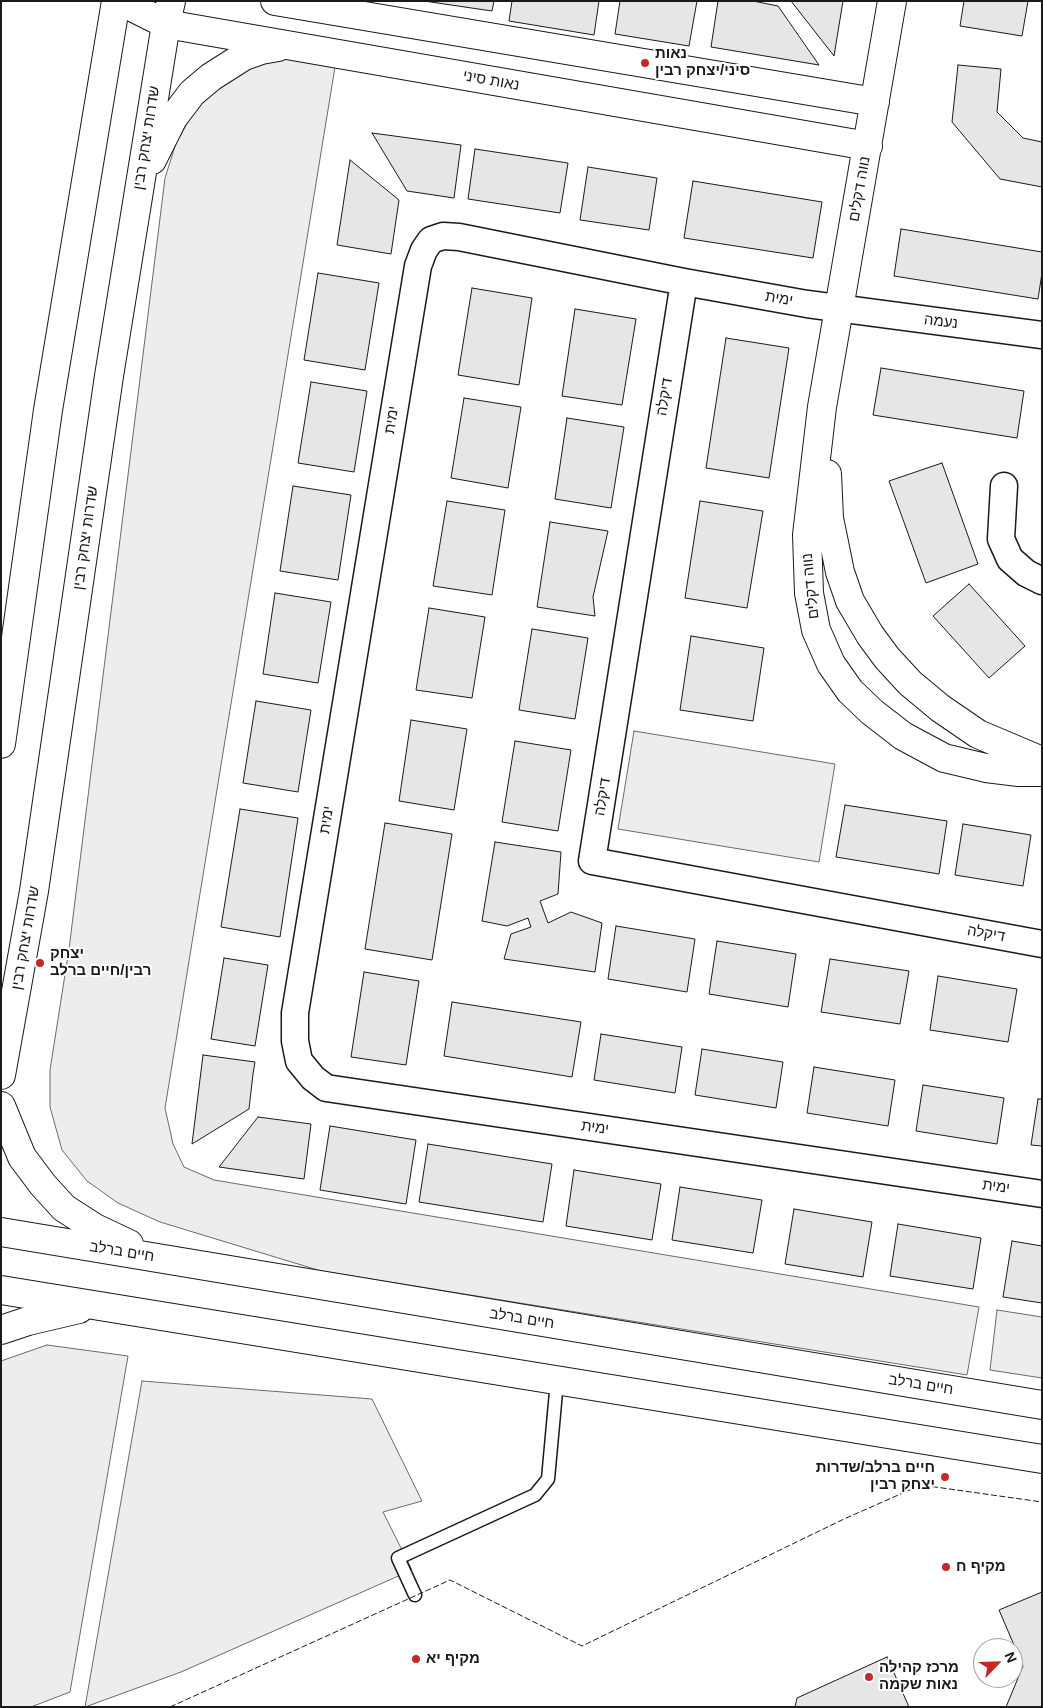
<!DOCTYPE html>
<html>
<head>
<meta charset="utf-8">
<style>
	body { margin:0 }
	#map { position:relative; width:1043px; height:1708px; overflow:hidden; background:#fff; font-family:Arial,sans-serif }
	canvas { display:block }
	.frame { position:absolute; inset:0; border:2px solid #1a1a1a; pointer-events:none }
	.north { position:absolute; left:973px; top:1638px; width:50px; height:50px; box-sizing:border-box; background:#fff; border:1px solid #a3a3a3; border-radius:50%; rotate:66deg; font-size:14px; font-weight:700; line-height:20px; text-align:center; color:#1a1a1a }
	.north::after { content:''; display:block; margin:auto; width:18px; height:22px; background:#c62828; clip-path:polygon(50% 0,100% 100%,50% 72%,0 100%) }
</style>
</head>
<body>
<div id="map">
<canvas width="1043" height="1708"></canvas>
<div class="frame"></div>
<div class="north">N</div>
</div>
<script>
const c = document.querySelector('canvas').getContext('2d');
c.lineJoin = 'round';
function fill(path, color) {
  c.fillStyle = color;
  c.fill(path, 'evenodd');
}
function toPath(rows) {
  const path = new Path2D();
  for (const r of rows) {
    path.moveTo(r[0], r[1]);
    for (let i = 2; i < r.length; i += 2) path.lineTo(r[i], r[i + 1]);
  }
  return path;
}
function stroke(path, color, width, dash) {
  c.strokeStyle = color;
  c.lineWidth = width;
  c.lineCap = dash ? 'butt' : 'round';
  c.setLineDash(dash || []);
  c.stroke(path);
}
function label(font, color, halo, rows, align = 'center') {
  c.font = font + ' Arial,"Noto Sans Hebrew",sans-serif';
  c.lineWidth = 4;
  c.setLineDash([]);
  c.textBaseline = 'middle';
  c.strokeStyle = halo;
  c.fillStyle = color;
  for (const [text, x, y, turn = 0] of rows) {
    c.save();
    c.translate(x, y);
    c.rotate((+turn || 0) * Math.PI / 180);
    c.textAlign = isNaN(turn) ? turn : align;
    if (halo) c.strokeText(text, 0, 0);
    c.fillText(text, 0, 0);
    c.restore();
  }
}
const built = toPath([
	[274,58,308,60,335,67,165,1108,173,1144,184,1167,214,1180,979,1307,967,1375,321,1271,160,1222,118,1203,87,1181,62,1150,50,1107,50,1070,69,949,165,178,176,143,198,104,238,69,274,58],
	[634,731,835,764,819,862,618,829,634,731],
	[997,1310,1042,1317,1042,1378,990,1370,997,1310],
	[47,1345,128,1356,70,1692,31,1707,1,1707,1,1361,47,1345],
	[142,1381,372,1399,422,1501,383,1512,412,1570,181,1672,85,1707,142,1381]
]);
fill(built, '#ededed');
stroke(built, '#6a6a6a', 1);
const building = toPath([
	[424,1,494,1,492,11,424,1],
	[512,1,599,1,594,35,509,21,512,1],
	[620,1,697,1,689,46,615,34,620,1],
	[718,1,753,1,778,6,819,65,711,47,718,1],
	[791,1,843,1,834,56,791,1],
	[964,1,1028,1,1022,36,960,26,964,1],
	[958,65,1001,69,997,112,1023,138,1042,142,1042,187,1000,179,952,122,958,65],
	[372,133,461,145,454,198,407,191,372,133],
	[475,149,568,163,560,213,468,199,475,149],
	[350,160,399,200,391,254,337,245,350,160],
	[588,167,657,178,649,230,580,220,588,167],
	[693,181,822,202,813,258,684,238,693,181],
	[901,229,1042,252,1042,273,1038,299,894,276,901,229],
	[318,273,379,283,365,370,304,360,318,273],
	[472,288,532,298,519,385,458,375,472,288],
	[575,309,636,319,622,405,562,396,575,309],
	[726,338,789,348,769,478,706,468,726,338],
	[881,368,1024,391,1017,438,873,415,881,368],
	[311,382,367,391,354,472,298,463,311,382],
	[464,398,521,407,508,488,451,478,464,398],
	[567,418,624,427,611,508,555,499,567,418],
	[942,463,978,564,926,583,889,481,942,463],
	[293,486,351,495,338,580,280,571,293,486],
	[447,501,505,510,492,595,433,586,447,501],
	[700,501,763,511,747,608,685,598,700,501],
	[550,522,608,531,593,597,595,616,537,607,550,522],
	[969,584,1025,646,989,678,933,616,969,584],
	[275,593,331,602,318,683,263,674,275,593],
	[429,608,485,617,472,698,416,690,429,608],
	[532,629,588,638,575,719,519,710,532,629],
	[691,636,764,648,753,721,680,710,691,636],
	[256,701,311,710,298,792,243,783,256,701],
	[411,720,467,729,454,810,399,801,411,720],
	[515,741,571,750,558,831,502,822,515,741],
	[845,805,947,821,939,874,836,857,845,805],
	[240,809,298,818,280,937,221,927,240,809],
	[385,823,452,834,432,960,365,949,385,823],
	[963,824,1031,835,1023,886,955,875,963,824],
	[495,842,561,852,558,894,540,901,548,923,571,912,602,923,595,972,504,959,511,934,531,927,528,918,507,926,482,921,495,842],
	[616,926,695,939,687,992,608,979,616,926],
	[717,941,796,954,788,1007,709,994,717,941],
	[224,958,268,965,255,1046,211,1039,224,958],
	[830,959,909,971,900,1024,821,1012,830,959],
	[364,972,419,981,406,1065,351,1057,364,972],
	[938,976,1017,989,1008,1042,930,1030,938,976],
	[452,1002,581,1022,572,1077,444,1056,452,1002],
	[601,1034,682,1047,675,1093,594,1080,601,1034],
	[702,1049,783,1062,776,1108,695,1095,702,1049],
	[203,1055,255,1062,253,1074,249,1109,192,1144,203,1055],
	[814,1067,895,1080,888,1126,807,1113,814,1067],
	[923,1085,1004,1098,997,1144,916,1131,923,1085],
	[1038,1099,1042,1099,1042,1146,1031,1145,1038,1099],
	[258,1117,311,1124,304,1179,219,1167,258,1117],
	[330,1126,416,1140,406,1204,320,1190,330,1126],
	[428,1144,552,1164,543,1222,419,1202,428,1144],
	[574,1170,661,1184,652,1240,566,1226,574,1170],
	[680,1187,762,1200,753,1253,672,1240,680,1187],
	[794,1209,872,1222,863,1277,785,1264,794,1209],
	[898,1224,981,1238,973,1289,890,1276,898,1224],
	[1012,1241,1042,1246,1042,1303,1003,1297,1012,1241],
	[1042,1592,1042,1707,1006,1707,1023,1666,999,1610,1042,1592],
	[887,1657,909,1707,795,1707,797,1698,887,1657]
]);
fill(building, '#e6e6e6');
stroke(building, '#1a1a1a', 1);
const lane = toPath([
	[415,1595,398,1558,535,1495,548,1479,557,1381]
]);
const street = toPath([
	[684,282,592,861,1042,944],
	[1042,335,807,304,684,282,459,237,443,236,431,240,424,250,418,266,295,1013,295,1041,299,1061,313,1078,326,1088,1042,1194],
	[1004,486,1001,539,1010,559,1026,573,1042,581]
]);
const secondary = toPath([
	[120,1,166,24,868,146],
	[275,1,875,102],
	[892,1,822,407,807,535,809,593,816,630,831,664,850,691,872,712,903,736,944,758,986,768,1019,772,1042,772],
	[152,160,173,118,192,93,211,77,244,56,261,50,278,47],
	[827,474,829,518,840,572,850,601,870,635,887,658,910,683,940,708,978,734,1042,761],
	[1,744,48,410,116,1],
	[1,1075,34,891,109,376,166,24,171,1],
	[1,1106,22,1157,43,1185,64,1208,95,1228,129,1244],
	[1,1232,1042,1405],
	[1,1290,1042,1459],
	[1,1330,28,1321,79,1309]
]);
stroke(lane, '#1a1a1a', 15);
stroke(street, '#1a1a1a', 29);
stroke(secondary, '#1a1a1a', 30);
stroke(lane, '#fff', 12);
stroke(street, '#fff', 26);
stroke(secondary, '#fff', 28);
stroke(toPath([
	[170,1707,450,1580,582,1646,844,1519,921,1485,1042,1502]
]), '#1a1a1a', 1, [6, 2.5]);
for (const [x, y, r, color] of [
	[645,63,5,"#c62828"],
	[40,963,5,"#c62828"],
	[945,1477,5,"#c62828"],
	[946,1567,5,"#c62828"],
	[416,1659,5,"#c62828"],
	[869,1677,5,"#c62828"]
]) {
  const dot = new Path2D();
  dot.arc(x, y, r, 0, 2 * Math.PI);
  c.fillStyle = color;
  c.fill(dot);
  stroke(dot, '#fff', 2);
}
label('bold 15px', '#1a1a1a', '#fff', [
	["נאות",655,54],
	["סיני/יצחק רבין",655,71],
	["יצחק",50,954],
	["רבין/חיים ברלב",50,971],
	["חיים ברלב/שדרות",935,1468,"right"],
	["יצחק רבין",935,1485,"right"],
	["מקיף ח",956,1567],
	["מקיף יא",426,1659],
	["מרכז קהילה",879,1668],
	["נאות שקמה",879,1685]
], 'left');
label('15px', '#1a1a1a', '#fff', [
	["נאות סיני",491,81,10],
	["שדרות יצחק רבין",147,138,-81],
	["נווה דקלים",860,189,-80],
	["ימית",779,299,10],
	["נעמה",941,322,7],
	["דיקלה",665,397,-81],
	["ימית",392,420,-81],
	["שדרות יצחק רבין",86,538,-82],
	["נווה דקלים",811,586,-96],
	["דיקלה",603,797,-81],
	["ימית",327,820,-81],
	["דיקלה",986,934,10],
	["שדרות יצחק רבין",26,938,-80],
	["ימית",595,1128,8],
	["ימית",996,1187,8],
	["חיים ברלב",122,1252,9],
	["חיים ברלב",522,1319,9],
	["חיים ברלב",921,1385,9]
]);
</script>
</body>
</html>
